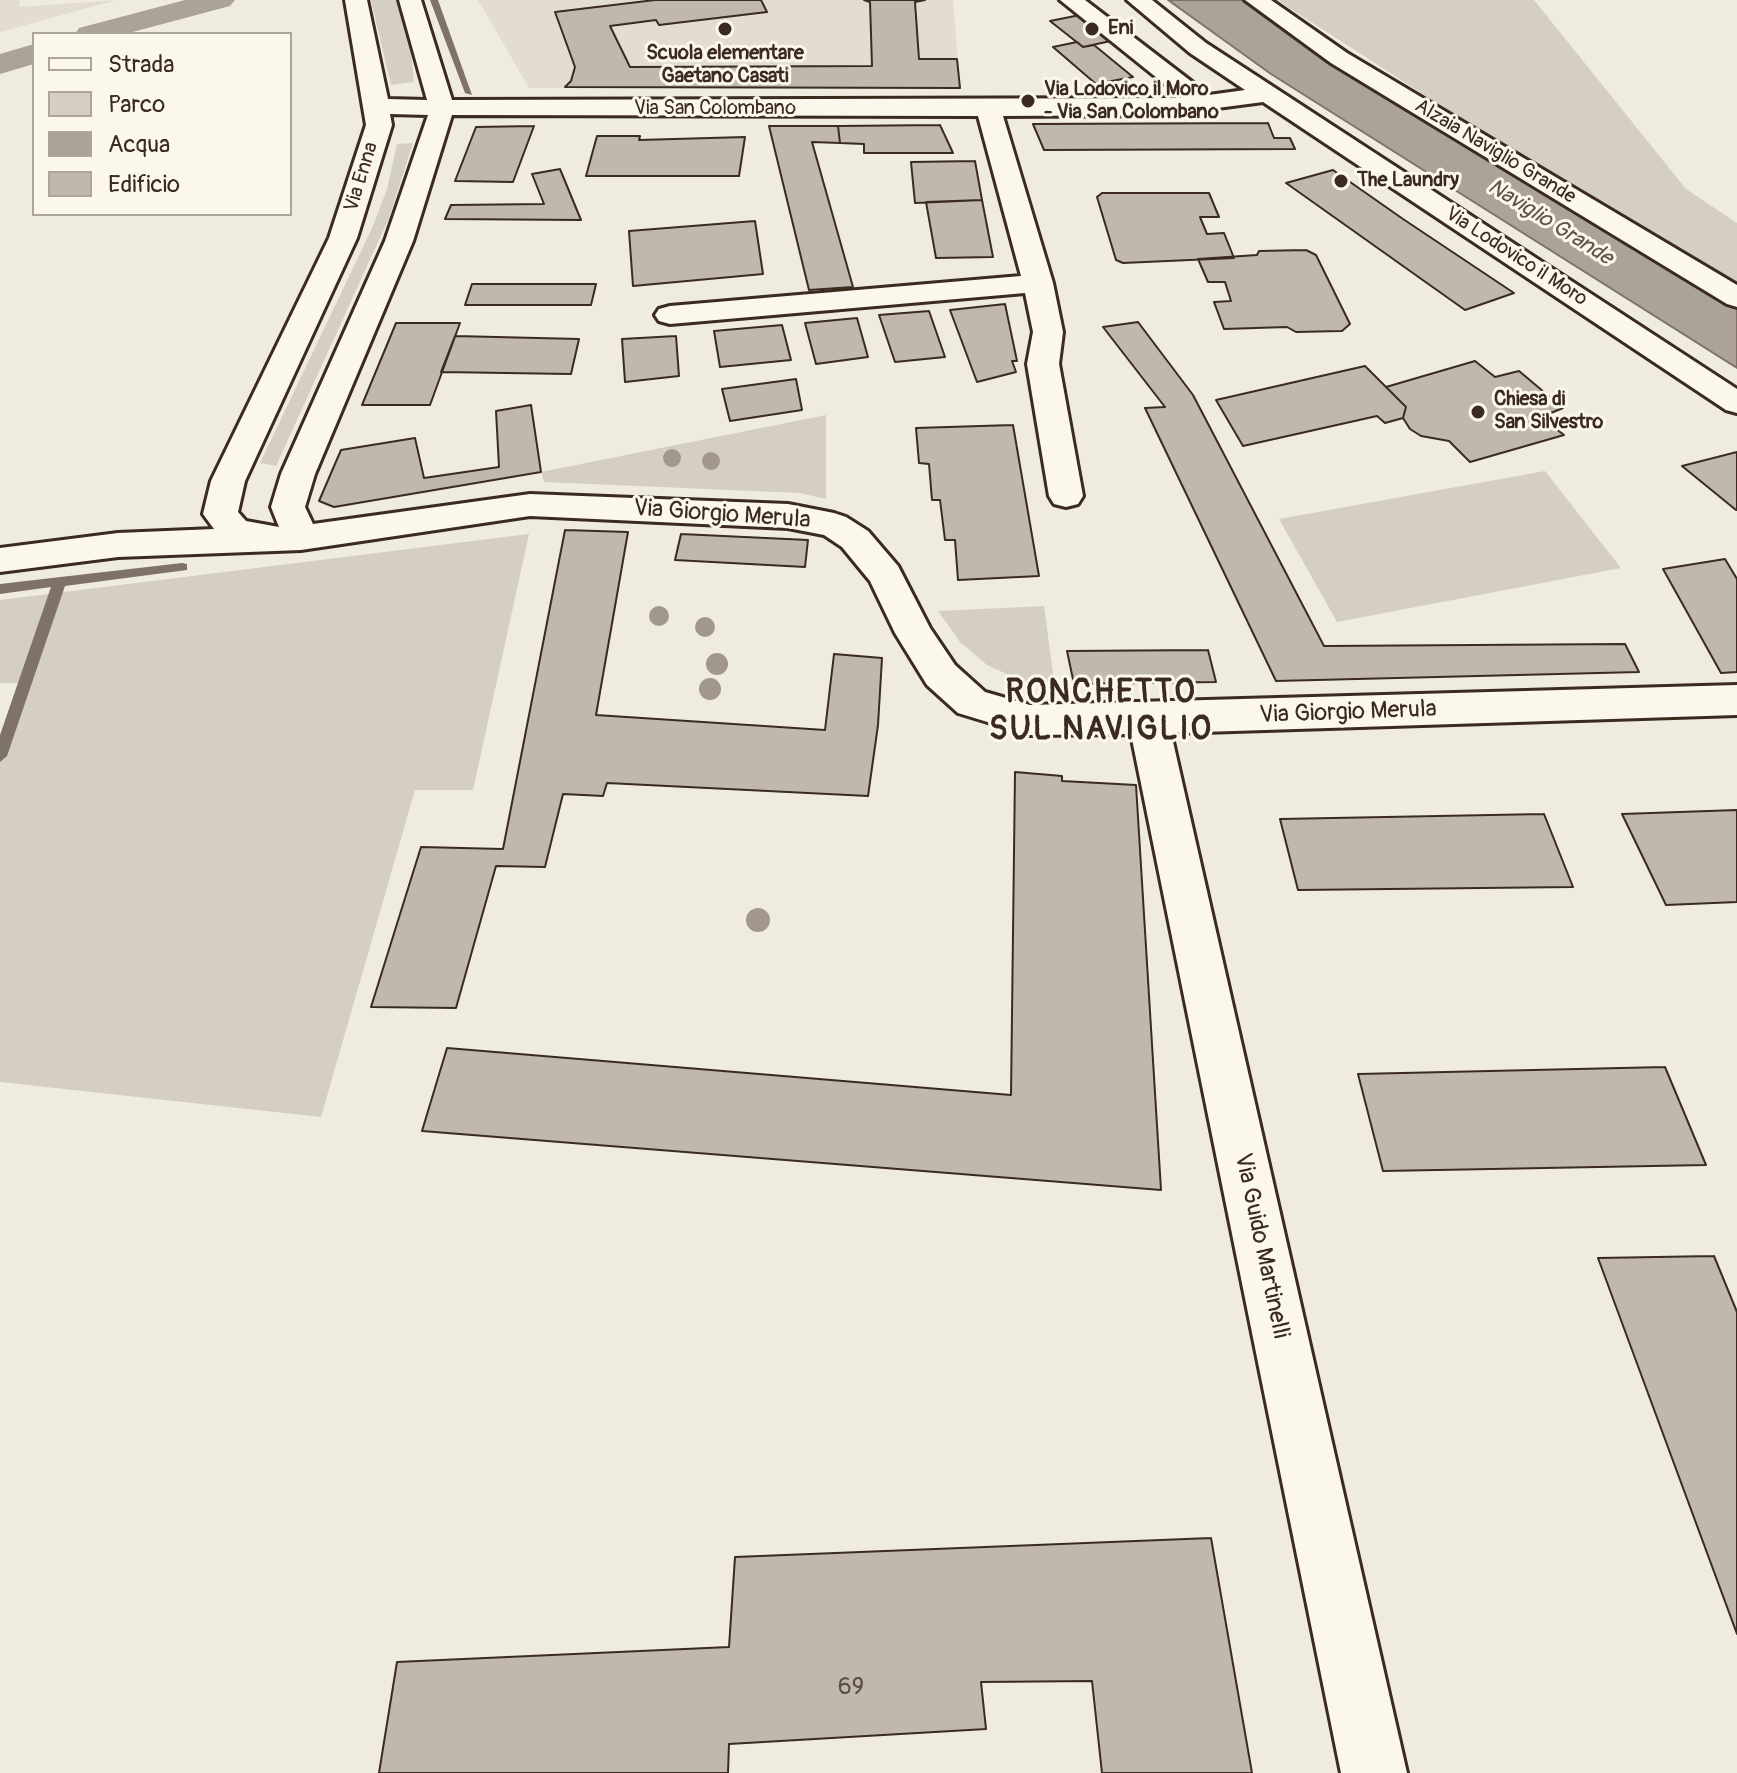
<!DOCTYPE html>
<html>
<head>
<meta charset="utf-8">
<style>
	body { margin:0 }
	#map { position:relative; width:1737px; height:1773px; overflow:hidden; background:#f0ebe0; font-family:Pangolin,sans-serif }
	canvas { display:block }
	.legend { position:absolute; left:32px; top:32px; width:260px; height:184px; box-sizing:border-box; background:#fbf7ec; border:2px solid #aea59a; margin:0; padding:10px 14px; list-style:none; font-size:24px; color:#3b2a1e }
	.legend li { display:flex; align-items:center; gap:16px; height:40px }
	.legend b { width:40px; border:2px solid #aea59a }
</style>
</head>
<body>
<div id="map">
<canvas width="1737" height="1773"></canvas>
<ul class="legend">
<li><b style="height:10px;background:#fbf7ec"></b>Strada</li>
<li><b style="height:22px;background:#d5cec3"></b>Parco</li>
<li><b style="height:22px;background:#aca397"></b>Acqua</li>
<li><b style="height:22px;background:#c0b8ad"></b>Edificio</li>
</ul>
</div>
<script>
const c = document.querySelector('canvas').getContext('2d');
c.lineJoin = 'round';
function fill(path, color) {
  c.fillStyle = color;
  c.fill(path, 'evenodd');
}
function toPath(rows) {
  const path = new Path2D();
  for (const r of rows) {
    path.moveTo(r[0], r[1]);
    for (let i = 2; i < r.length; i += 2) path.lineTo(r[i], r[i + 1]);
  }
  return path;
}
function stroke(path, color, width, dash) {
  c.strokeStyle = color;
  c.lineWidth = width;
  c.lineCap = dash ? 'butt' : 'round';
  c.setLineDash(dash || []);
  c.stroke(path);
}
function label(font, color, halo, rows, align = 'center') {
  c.font = font + ' Pangolin,sans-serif';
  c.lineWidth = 6;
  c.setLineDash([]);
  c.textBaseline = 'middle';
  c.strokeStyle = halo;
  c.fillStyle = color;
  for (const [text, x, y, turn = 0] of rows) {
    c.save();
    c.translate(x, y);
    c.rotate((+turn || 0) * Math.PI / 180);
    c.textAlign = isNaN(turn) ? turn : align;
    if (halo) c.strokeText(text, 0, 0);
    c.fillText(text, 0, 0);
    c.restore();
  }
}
fill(toPath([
	[0,0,20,0,19,7,117,0,0,32],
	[478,0,953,0,960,88,529,88]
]), '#e2dcd1');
fill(toPath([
	[371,0,396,0,411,51,414,82,391,85],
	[1277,0,1534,0,1686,189,1737,223,1737,283,1463,120],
	[413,143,389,218,276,466,260,463,373,226,387,189,397,144],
	[826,415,826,499,799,493,544,482,541,472],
	[1545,471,1621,568,1337,622,1279,519],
	[529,534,473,790,415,790,321,1117,0,1082,0,738,18,683,0,683,0,600],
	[1044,606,1055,688,1024,682,987,665,960,642,938,611]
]), '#d5cec3');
const water = toPath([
	[1168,0,1245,0,1330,60,1737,306,1737,368,1271,74,1168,0]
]);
fill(water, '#aca397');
stroke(water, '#7f7367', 2);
fill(toPath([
	[430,0,438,0,472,95,465,93,430,0],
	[182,563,187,564,187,570,65,586,7,756,0,762,0,735,51,587,0,594,0,584,182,563]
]), '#7f7367');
fill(toPath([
	[185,0,235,0,230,6,125,34,75,34,79,28,185,0],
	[34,44,34,64,0,74,0,54,34,44]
]), '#aca397');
const building = toPath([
	[655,0,761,0,767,12,659,25,656,20,610,26,630,67,872,66,870,2,864,0,925,0,915,2,919,59,957,59,960,88,565,87,571,81,575,67,555,12,655,0],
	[1100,11,1134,36,1083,47,1050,21,1100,11],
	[1077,42,1083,47,1094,45,1133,77,1096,84,1053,47,1077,42],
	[1268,123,1274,138,1290,138,1295,149,1044,150,1033,124,1268,123],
	[940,125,953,153,864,153,864,144,840,143,838,126,940,125],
	[534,126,513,182,455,181,476,127,534,126],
	[769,126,838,126,840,143,812,142,853,287,809,290,769,126],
	[597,136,640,136,639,140,745,137,739,176,586,176,597,136],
	[975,161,982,200,915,203,911,162,975,161],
	[560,169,581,220,445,219,451,205,544,204,532,174,560,169],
	[1333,170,1403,219,1514,293,1465,310,1286,183,1333,170],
	[1102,193,1209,193,1219,217,1200,217,1207,234,1224,233,1234,258,1123,263,1116,260,1097,197,1102,193],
	[982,200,993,257,936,258,926,202,982,200],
	[755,221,763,274,633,286,629,231,755,221],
	[1306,250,1316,255,1350,324,1342,331,1296,332,1287,327,1224,329,1214,302,1231,301,1225,282,1208,282,1198,259,1257,255,1259,251,1306,250],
	[472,284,596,284,591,305,465,305,472,284],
	[1005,304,1017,361,1012,361,1016,372,977,382,950,310,1005,304],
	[929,311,945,357,895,362,879,315,929,311],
	[857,318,868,357,816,364,805,323,857,318],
	[1138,322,1193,395,1324,646,1625,644,1639,672,1276,681,1145,408,1165,407,1103,327,1138,322],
	[396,323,460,323,430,405,362,405,396,323],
	[782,325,791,360,720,367,714,331,782,325],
	[455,336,579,339,571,374,441,372,455,336],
	[676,336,679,376,625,382,622,339,676,336],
	[1475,361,1495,377,1519,371,1563,408,1541,417,1564,435,1470,462,1449,441,1421,436,1410,429,1403,418,1406,407,1386,387,1475,361],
	[1365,366,1406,407,1403,418,1385,423,1377,416,1243,446,1216,400,1365,366],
	[796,379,802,410,730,421,722,389,796,379],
	[531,405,541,472,334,507,319,501,341,450,415,438,424,478,499,467,496,411,531,405],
	[1013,425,1039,576,958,580,955,540,945,540,940,500,932,500,929,464,919,463,916,428,1013,425],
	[1737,452,1737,510,1736,510,1682,466,1737,452],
	[565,530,628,532,596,715,825,730,834,654,882,658,878,725,868,796,607,783,603,796,563,794,545,867,496,866,456,1008,371,1007,421,847,503,849,565,530],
	[681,534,808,540,805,567,675,560,681,534],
	[1725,559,1737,579,1737,672,1721,673,1663,569,1725,559],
	[1208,650,1216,682,1074,684,1067,651,1208,650],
	[1015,772,1062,776,1062,781,1136,785,1161,1190,422,1131,447,1048,1011,1095,1015,772],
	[1737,810,1737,902,1666,905,1622,814,1737,810],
	[1544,814,1573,887,1298,890,1280,819,1544,814],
	[1665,1067,1706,1165,1383,1171,1358,1074,1665,1067],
	[1714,1256,1737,1312,1737,1634,1598,1258,1714,1256],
	[1211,1538,1252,1773,1102,1773,1092,1681,981,1682,986,1729,729,1744,728,1773,379,1773,397,1662,729,1647,735,1557,1211,1538]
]);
fill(building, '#c0b8ad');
stroke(building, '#3b2a1e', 2);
const minor = toPath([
	[345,0,367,0,388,99,427,100,399,0,421,0,452,100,1182,98,1060,0,1085,0,1209,95,1245,90,1190,53,1127,0,1152,0,1206,43,1737,389,1737,413,1726,410,1263,102,1164,115,1003,116,1053,283,1063,332,1059,364,1083,496,1078,504,1066,507,1054,504,1049,496,1027,364,1033,332,1025,293,670,324,659,321,655,315,659,309,670,306,1021,276,978,116,452,115,413,241,315,474,305,507,313,524,530,494,788,504,834,513,846,517,868,531,898,566,930,628,955,665,985,692,1030,705,1737,685,1737,715,1171,733,1407,1773,1341,1773,1131,734,1030,735,958,713,927,685,895,633,870,581,842,547,824,535,788,528,530,516,301,550,118,557,0,572,0,548,118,533,214,529,203,514,211,481,329,238,366,125,345,0],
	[390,114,428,115,385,241,281,474,271,507,279,527,246,521,238,512,245,481,357,238,392,125,390,114],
	[1245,0,1271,0,1347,53,1737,285,1737,307,1727,304,1331,63,1245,0]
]);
stroke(minor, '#3b2a1e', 6);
fill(minor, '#fbf7ec');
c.fillStyle = '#a2978c';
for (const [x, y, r] of [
	[672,458,9],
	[711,461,9],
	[659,616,10],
	[705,627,10],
	[717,664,11],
	[710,689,11],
	[758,920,12]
]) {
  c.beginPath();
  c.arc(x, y, r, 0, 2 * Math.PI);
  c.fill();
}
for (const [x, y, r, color] of [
	[725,29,8,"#3b2a1e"],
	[1092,29,8,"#3b2a1e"],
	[1028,101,8,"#3b2a1e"],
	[1341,181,8,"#3b2a1e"],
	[1478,412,8,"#3b2a1e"]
]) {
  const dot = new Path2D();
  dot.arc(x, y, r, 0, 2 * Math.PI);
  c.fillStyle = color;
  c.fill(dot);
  stroke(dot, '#fbf7ec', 3);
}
label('bold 20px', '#3b2a1e', '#fbf7ec', [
	["Eni",1108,29],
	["Scuola elementare",725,54,"center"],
	["Gaetano Casati",725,77,"center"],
	["Via Lodovico il Moro",1044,90],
	["- Via San Colombano",1044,113],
	["The Laundry",1357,181],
	["Chiesa di",1494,400],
	["San Silvestro",1494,423]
], 'left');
label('20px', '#3b2a1e', '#fbf7ec', [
	["Via San Colombano",715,109],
	["Alzaia Naviglio Grande",1495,152,31],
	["Via Enna",362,177,-73],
	["Via Lodovico il Moro",1516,257,33]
]);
label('italic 22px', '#635448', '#fbf7ec', [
	["Naviglio Grande",1550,223,32]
]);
label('24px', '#3b2a1e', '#fbf7ec', [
	["Via Giorgio Merula",722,515,4],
	["Via Giorgio Merula",1348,713,-2],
	["Via Guido Martinelli",1261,1246,78]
]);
label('24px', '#5c4e42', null, [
	["69",851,1688]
]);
c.letterSpacing = '2px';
label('bold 32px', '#3b2a1e', '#fbf7ec', [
	["RONCHETTO",1101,694],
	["SUL NAVIGLIO",1101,731]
]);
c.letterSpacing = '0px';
</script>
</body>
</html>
